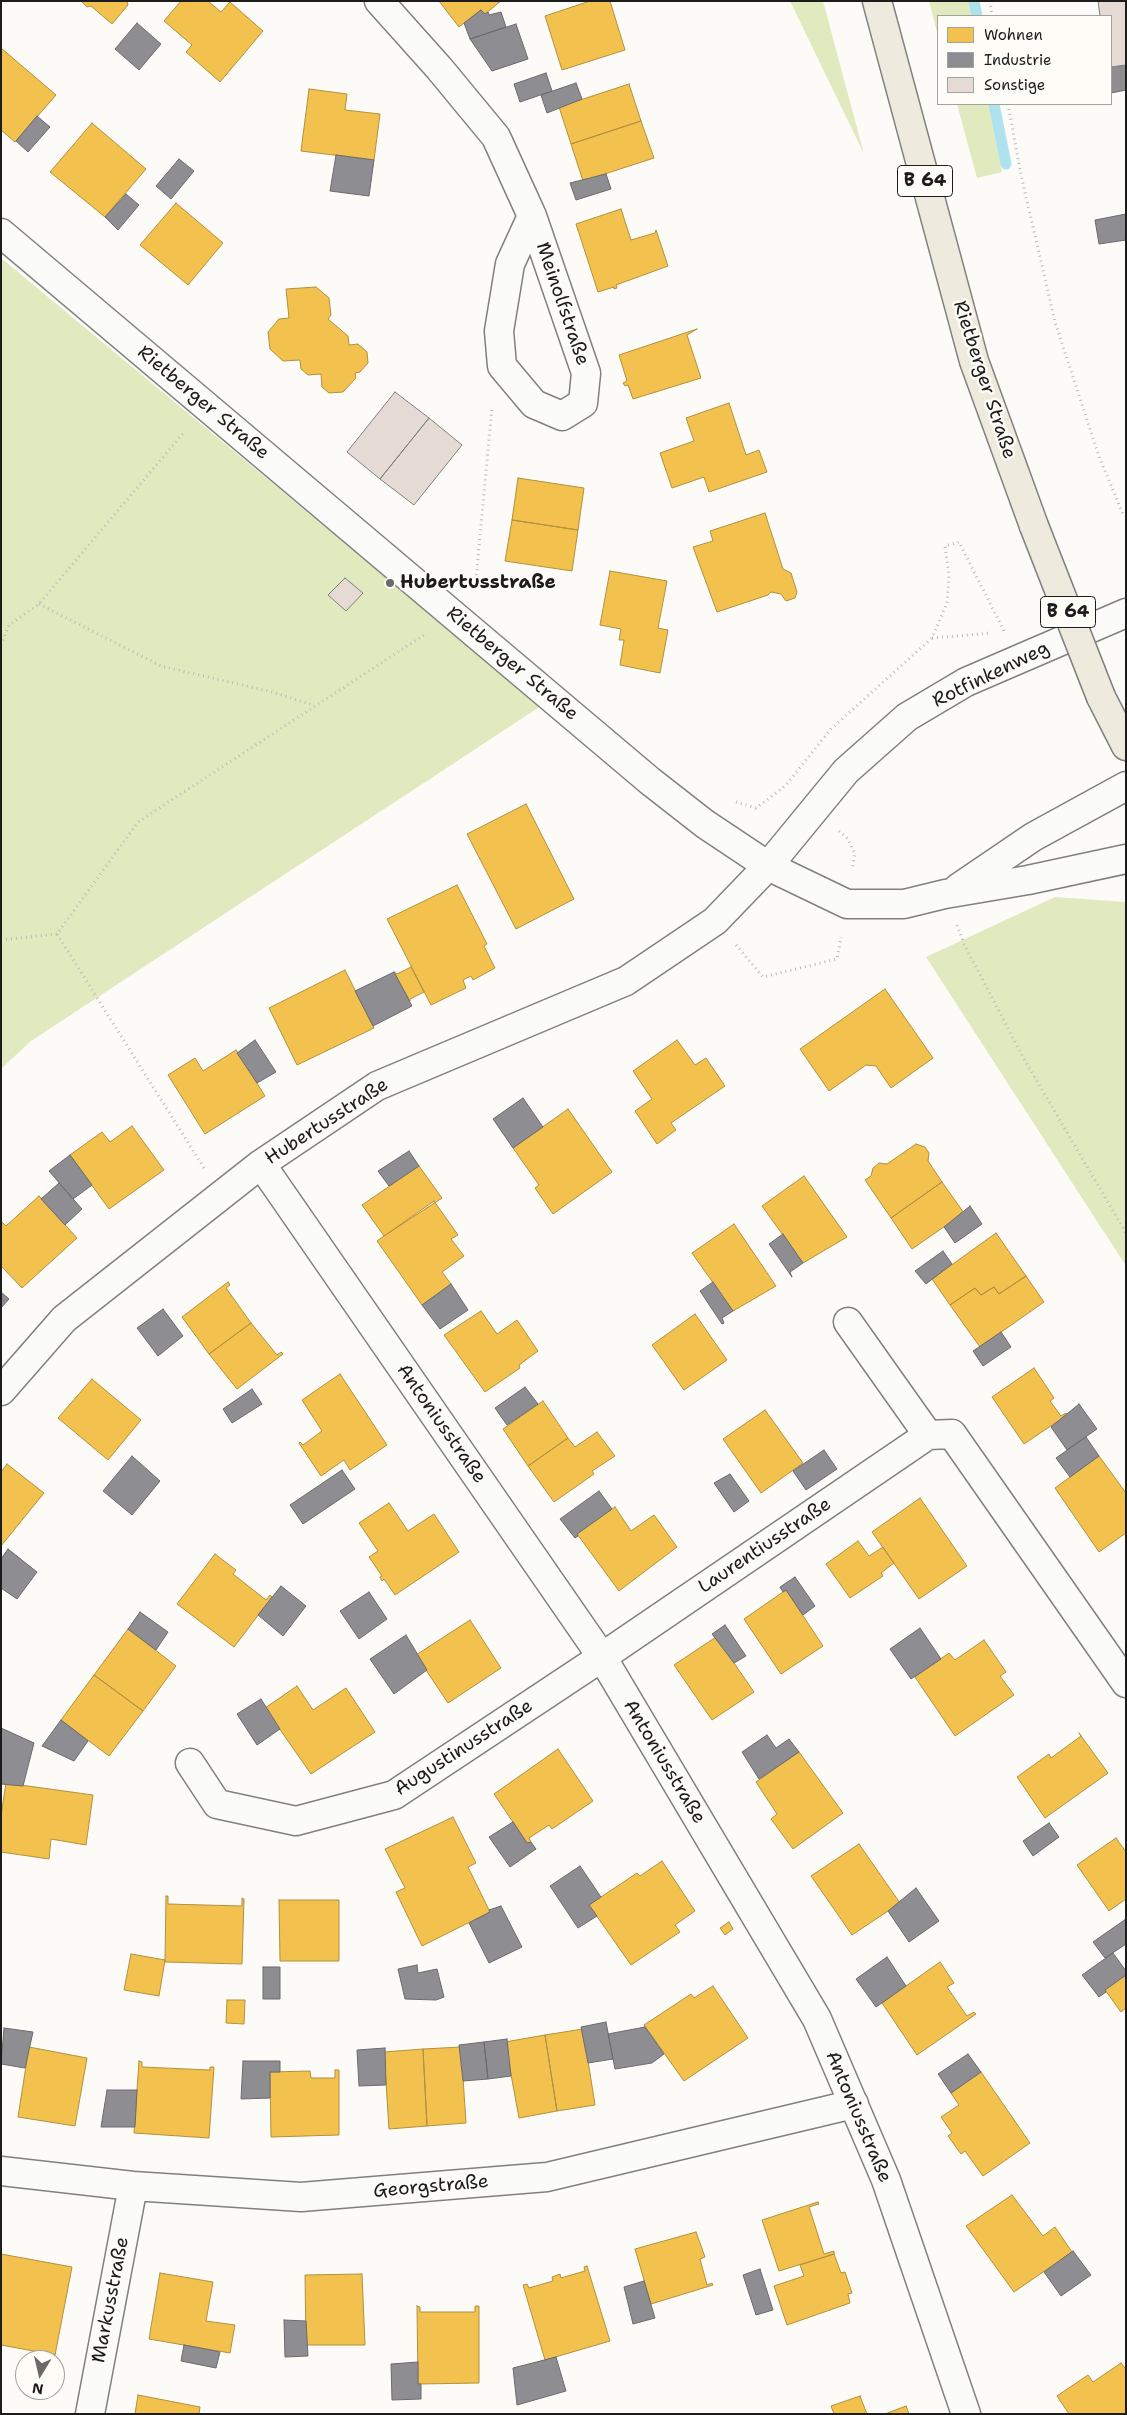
<!DOCTYPE html>
<html>
<head>
<meta charset="utf-8">
<style>
	body { margin:0 }
	#map { position:relative; width:1127px; height:2415px; overflow:hidden; background:#fcfbf8; font-family:"Shantell Sans",sans-serif }
	canvas { display:block }
	.frame { position:absolute; inset:0; border:2px solid #1c1c1c; pointer-events:none }
	.legend { position:absolute; left:937px; top:15px; width:175px; height:90px; box-sizing:border-box; background:#fdfcf7; border:1px solid #a3a29f; margin:0; padding:6px 9px; list-style:none; font-size:15px; color:#1c1c1c }
	.legend li { display:flex; align-items:center; gap:10px; height:25px }
	.legend b { width:25px; border:1px solid #a3a29f }
	.north { position:absolute; left:15px; top:2350px; width:50px; height:50px; box-sizing:border-box; background:#fdfcf7; border:1px solid #a3a29f; border-radius:50%; rotate:189deg; font-size:14px; font-weight:700; line-height:20px; text-align:center; color:#1c1c1c }
	.north::after { content:''; display:block; margin:auto; width:18px; height:22px; background:#6a6a69; clip-path:polygon(50% 0,100% 100%,50% 72%,0 100%) }
</style>
</head>
<body>
<div id="map">
<canvas width="1127" height="2415"></canvas>
<div class="frame"></div>
<ul class="legend">
<li><b style="height:14px;background:#f2c14e"></b>Wohnen</li>
<li><b style="height:14px;background:#8d8d92"></b>Industrie</li>
<li><b style="height:14px;background:#e5dbd4"></b>Sonstige</li>
</ul>
<div class="north">N</div>
</div>
<script>
const c = document.querySelector('canvas').getContext('2d');
c.lineJoin = 'round';
function fill(path, color) {
  c.fillStyle = color;
  c.fill(path, 'evenodd');
}
function toPath(rows) {
  const path = new Path2D();
  for (const r of rows) {
    path.moveTo(r[0], r[1]);
    for (let i = 2; i < r.length; i += 2) path.lineTo(r[i], r[i + 1]);
  }
  return path;
}
function stroke(path, color, width, dash) {
  c.strokeStyle = color;
  c.lineWidth = width;
  c.lineCap = dash ? 'butt' : 'round';
  c.setLineDash(dash || []);
  c.stroke(path);
}
function label(font, color, halo, rows, align = 'center') {
  c.font = font + ' "Shantell Sans",sans-serif';
  c.lineWidth = 5;
  c.setLineDash([]);
  c.textBaseline = 'middle';
  c.strokeStyle = halo;
  c.fillStyle = color;
  for (const [text, x, y, turn = 0] of rows) {
    c.save();
    c.translate(x, y);
    c.rotate((+turn || 0) * Math.PI / 180);
    c.textAlign = isNaN(turn) ? turn : align;
    if (halo) c.strokeText(text, 0, 0);
    c.fillText(text, 0, 0);
    c.restore();
  }
}
fill(toPath([
	[790,1,823,1,864,154],
	[929,1,970,1,972,16,938,16,938,36],
	[957,104,989,104,1002,172,977,178],
	[1,258,541,706,31,1041,1,1069],
	[1055,897,1126,902,1126,1266,926,957]
]), '#e1eabf');
const homes = toPath([
	[81,1,127,1,128,5,112,24,91,6,87,7,81,1],
	[181,1,208,1,221,12,230,2,263,31,220,82,186,52,192,45,164,21,181,1],
	[439,1,501,1,485,14,481,10,459,27,439,1],
	[590,1,610,1,625,50,562,70,545,16,590,1],
	[1,48,56,95,15,142,1,130,1,48],
	[629,84,641,121,571,144,559,107,629,84],
	[309,89,347,94,345,110,380,114,374,160,301,151,309,89],
	[641,121,654,158,583,181,571,144,641,121],
	[92,123,146,169,105,217,50,172,92,123],
	[176,203,223,243,188,285,140,245,176,203],
	[621,209,631,240,655,233,656,230,668,266,616,285,617,288,614,289,614,287,598,292,576,224,621,209],
	[316,287,329,298,331,315,328,319,348,336,349,345,358,344,367,352,368,363,360,372,355,373,356,378,343,392,329,393,322,387,321,374,308,375,301,369,300,360,283,361,270,349,268,332,279,319,289,318,286,289,316,287],
	[697,329,687,335,701,378,633,399,628,385,625,386,623,383,627,381,619,355,697,329],
	[729,403,746,455,759,450,767,472,709,492,704,477,672,488,660,453,694,441,686,418,729,403],
	[518,478,584,488,578,530,512,520,518,478],
	[765,513,783,569,791,573,797,592,795,598,786,601,781,594,771,592,768,595,717,612,693,547,713,541,710,531,765,513],
	[512,520,578,530,572,571,505,561,512,520],
	[610,571,667,581,658,628,668,630,660,673,620,665,624,640,619,640,621,629,600,625,610,571],
	[526,804,574,899,516,929,467,834,526,804],
	[457,885,487,944,484,946,495,968,473,980,471,976,463,980,466,988,431,1005,387,919,457,885],
	[411,967,424,992,410,999,410,1001,394,972,397,974,411,967],
	[345,970,374,1028,297,1065,269,1008,345,970],
	[885,989,933,1058,891,1088,876,1066,866,1065,829,1091,800,1049,885,989],
	[677,1040,695,1065,706,1058,725,1086,671,1123,676,1130,657,1144,635,1111,652,1099,633,1071,677,1040],
	[236,1050,265,1096,205,1134,168,1075,195,1058,203,1071,236,1050],
	[568,1109,612,1172,553,1214,535,1188,539,1185,513,1148,568,1109],
	[132,1126,164,1170,109,1209,70,1155,102,1132,110,1142,132,1126],
	[916,1144,925,1147,929,1153,928,1161,942,1182,891,1218,865,1180,871,1176,873,1168,879,1163,887,1164,916,1144],
	[419,1166,442,1198,384,1236,362,1205,419,1166],
	[804,1176,847,1237,803,1263,762,1206,804,1176],
	[942,1182,964,1213,912,1249,891,1218,942,1182],
	[39,1196,77,1238,22,1288,1,1266,1,1221,6,1226,39,1196],
	[434,1201,458,1235,451,1239,464,1256,442,1272,451,1284,422,1305,377,1241,434,1201],
	[734,1224,776,1286,733,1311,692,1253,734,1224],
	[996,1233,1026,1276,999,1294,994,1287,981,1295,975,1288,950,1305,932,1279,996,1233],
	[1026,1276,1044,1302,980,1347,950,1305,975,1288,981,1295,994,1287,999,1294,1026,1276],
	[228,1282,230,1285,226,1288,251,1323,209,1354,182,1317,228,1282],
	[481,1311,497,1334,517,1320,538,1351,519,1365,520,1368,485,1392,444,1335,481,1311],
	[695,1314,727,1360,684,1390,652,1345,695,1314],
	[251,1323,277,1355,281,1352,283,1354,237,1389,209,1354,251,1323],
	[1034,1368,1054,1398,1050,1401,1061,1416,1066,1413,1067,1415,1024,1444,992,1397,1034,1368],
	[340,1374,387,1445,350,1470,344,1460,321,1476,299,1443,300,1442,303,1445,322,1431,302,1400,340,1374],
	[92,1379,141,1420,108,1460,58,1418,92,1379],
	[543,1401,568,1438,528,1466,503,1429,543,1401],
	[765,1410,803,1463,761,1493,723,1439,765,1410],
	[597,1432,615,1456,592,1471,594,1474,554,1502,528,1466,568,1438,575,1447,597,1432],
	[1099,1456,1126,1493,1126,1533,1099,1552,1055,1488,1099,1456],
	[7,1464,44,1493,1,1546,1,1472,7,1464],
	[920,1498,967,1566,919,1599,872,1532,920,1498],
	[389,1503,408,1531,434,1514,459,1552,395,1595,384,1579,382,1581,380,1577,382,1576,369,1557,378,1551,359,1523,389,1503],
	[615,1507,631,1531,654,1515,677,1547,619,1591,577,1534,615,1507],
	[858,1541,869,1556,883,1547,894,1563,881,1573,883,1576,850,1598,826,1564,858,1541],
	[215,1554,236,1570,233,1574,266,1600,270,1595,272,1597,234,1647,177,1604,215,1554],
	[786,1590,823,1646,781,1674,744,1619,786,1590],
	[470,1620,501,1668,448,1703,416,1655,470,1620],
	[128,1629,176,1666,143,1711,94,1675,128,1629],
	[716,1637,754,1692,712,1720,674,1665,716,1637],
	[984,1640,1006,1672,1000,1676,1014,1695,955,1736,915,1677,949,1653,955,1660,984,1640],
	[94,1675,143,1711,109,1756,61,1720,94,1675],
	[297,1686,313,1710,346,1688,375,1732,311,1774,265,1708,297,1686],
	[1079,1733,1108,1773,1045,1818,1017,1777,1049,1754,1051,1758,1081,1736,1079,1733],
	[558,1749,593,1801,552,1829,549,1825,529,1838,531,1842,527,1843,494,1794,558,1749],
	[799,1752,843,1813,793,1849,771,1819,777,1814,756,1782,799,1752],
	[6,1783,93,1795,86,1845,51,1839,49,1859,1,1852,1,1816,6,1783],
	[453,1817,476,1863,468,1867,490,1912,422,1946,396,1892,405,1888,385,1849,453,1817],
	[1116,1838,1126,1852,1126,1899,1109,1911,1077,1865,1116,1838],
	[859,1844,900,1903,852,1935,811,1876,859,1844],
	[662,1861,695,1911,675,1925,680,1932,631,1965,589,1905,637,1873,640,1876,662,1861],
	[166,1896,168,1896,168,1904,242,1906,242,1898,244,1899,242,1964,165,1962,166,1896],
	[279,1900,339,1900,339,1961,280,1961,279,1900],
	[729,1922,733,1929,725,1935,720,1928,729,1922],
	[131,1954,165,1960,159,1996,124,1990,131,1954],
	[940,1962,954,1983,947,1987,967,2016,974,2012,976,2014,917,2055,882,2003,940,1962],
	[1126,1975,1126,2008,1121,2012,1105,1990,1126,1975],
	[713,1986,748,2038,684,2081,644,2025,691,1994,694,1998,713,1986],
	[227,2000,245,2000,244,2024,226,2023,227,2000],
	[583,2029,595,2105,557,2111,545,2035,583,2029],
	[545,2035,557,2111,519,2118,505,2042,545,2035],
	[29,2047,87,2058,75,2126,18,2117,29,2047],
	[461,2047,466,2123,427,2126,423,2049,461,2047],
	[423,2049,427,2126,389,2129,384,2052,423,2049],
	[139,2061,142,2062,142,2067,210,2070,210,2067,214,2067,209,2138,134,2133,139,2061],
	[335,2070,339,2070,339,2135,271,2137,270,2072,310,2071,311,2078,335,2078,335,2070],
	[981,2072,1030,2143,983,2176,965,2151,961,2154,948,2136,952,2133,941,2117,959,2105,951,2093,981,2072],
	[1012,2195,1043,2236,1055,2227,1072,2252,1014,2292,966,2226,1012,2195],
	[818,2202,819,2204,809,2207,824,2254,834,2251,834,2254,779,2271,762,2220,818,2202],
	[696,2232,705,2257,700,2259,707,2285,712,2283,713,2285,651,2304,635,2249,696,2232],
	[1,2254,72,2267,55,2355,1,2345,1,2254],
	[834,2254,841,2273,845,2272,852,2293,848,2294,850,2303,787,2325,774,2286,804,2276,800,2265,834,2254],
	[587,2266,610,2341,545,2360,523,2285,527,2284,529,2288,553,2281,552,2277,560,2274,561,2278,585,2271,584,2267,587,2266],
	[160,2273,213,2282,206,2321,235,2325,230,2353,149,2339,160,2273],
	[362,2274,365,2345,306,2345,305,2275,362,2274],
	[417,2306,420,2307,420,2312,475,2312,475,2306,479,2306,479,2383,418,2384,417,2306],
	[1121,2363,1126,2369,1126,2414,1069,2414,1057,2396,1088,2375,1093,2382,1121,2363],
	[138,2395,200,2407,199,2414,135,2414,138,2395],
	[860,2396,867,2414,834,2414,831,2406,860,2396],
	[906,2406,909,2414,885,2414,906,2406]
]);
fill(homes, '#f2c14e');
stroke(homes, '#b2903f', 1);
const industry = toPath([
	[481,10,485,14,488,12,489,15,501,12,506,27,470,39,464,23,481,10],
	[137,23,161,44,139,70,115,49,137,23],
	[516,24,528,59,492,71,470,39,516,24],
	[1126,65,1126,90,1111,93,1111,67,1126,65],
	[546,73,552,91,520,102,514,84,546,73],
	[576,83,582,99,547,113,541,95,576,83],
	[37,116,50,127,28,152,16,141,37,116],
	[336,155,374,160,369,196,330,191,336,155],
	[179,159,194,171,171,199,156,186,179,159],
	[606,174,611,189,576,200,570,183,606,174],
	[126,194,139,205,118,230,105,217,126,194],
	[1126,214,1126,240,1099,244,1095,220,1126,214],
	[394,972,412,1006,373,1026,355,991,394,972],
	[255,1040,276,1072,257,1083,237,1053,255,1040],
	[523,1098,543,1127,513,1148,493,1119,523,1098],
	[409,1151,419,1166,389,1186,378,1171,409,1151],
	[70,1155,92,1185,73,1199,49,1171,70,1155],
	[59,1183,82,1209,65,1225,41,1199,59,1183],
	[970,1206,982,1224,955,1243,944,1227,970,1206],
	[783,1234,803,1263,790,1272,792,1277,769,1244,783,1234],
	[943,1251,952,1264,926,1284,915,1271,943,1251],
	[713,1282,733,1311,722,1318,724,1323,722,1324,700,1291,713,1282],
	[451,1284,468,1310,440,1329,422,1305,451,1284],
	[1,1292,9,1299,1,1308,1,1292],
	[163,1309,183,1336,158,1356,137,1328,163,1309],
	[1001,1332,1011,1347,983,1366,973,1351,1001,1332],
	[525,1387,538,1404,507,1425,495,1408,525,1387],
	[252,1389,262,1404,232,1423,223,1409,252,1389],
	[1079,1404,1097,1429,1067,1450,1051,1427,1079,1404],
	[1086,1437,1099,1456,1070,1477,1056,1458,1086,1437],
	[824,1450,837,1469,806,1490,793,1471,824,1450],
	[132,1456,160,1481,132,1515,103,1491,132,1456],
	[342,1470,355,1489,303,1524,290,1505,342,1470],
	[730,1474,749,1501,734,1512,714,1483,730,1474],
	[599,1491,612,1509,577,1534,578,1536,575,1538,560,1519,599,1491],
	[8,1549,37,1572,17,1599,1,1588,1,1559,8,1549],
	[795,1577,815,1606,803,1615,786,1590,783,1592,780,1587,795,1577],
	[281,1586,306,1606,283,1636,258,1615,281,1586],
	[369,1592,387,1619,359,1639,340,1611,369,1592],
	[140,1612,168,1632,156,1650,128,1629,140,1612],
	[725,1625,746,1656,734,1663,712,1634,725,1625],
	[920,1628,941,1659,911,1679,890,1649,920,1628],
	[406,1635,427,1670,394,1694,370,1659,406,1635],
	[261,1699,280,1729,257,1745,237,1714,261,1699],
	[61,1720,88,1741,74,1761,42,1746,61,1720],
	[1,1728,34,1743,23,1786,1,1784,1,1728],
	[767,1735,776,1748,789,1739,799,1752,759,1779,742,1752,767,1735],
	[513,1822,527,1843,531,1842,536,1849,510,1867,489,1837,513,1822],
	[1049,1823,1059,1837,1033,1856,1023,1841,1049,1823],
	[580,1866,601,1897,589,1905,597,1916,578,1928,550,1886,580,1866],
	[916,1888,939,1921,909,1942,888,1911,916,1888],
	[501,1906,522,1947,489,1963,469,1923,490,1912,489,1910,501,1906],
	[1126,1919,1126,1944,1105,1958,1093,1942,1126,1919],
	[1113,1953,1126,1971,1126,1975,1105,1990,1106,1992,1099,1997,1082,1975,1113,1953],
	[887,1957,906,1986,876,2007,856,1979,887,1957],
	[417,1965,418,1973,437,1969,444,1997,436,2000,405,1999,398,1969,417,1965],
	[263,1967,280,1967,280,1999,263,1999,263,1967],
	[606,2022,613,2059,588,2063,581,2027,606,2022],
	[645,2027,664,2054,652,2063,615,2069,608,2034,645,2027],
	[4,2028,33,2032,25,2068,1,2064,4,2028],
	[507,2039,511,2076,488,2079,484,2042,507,2039],
	[484,2042,488,2079,463,2081,459,2045,484,2042],
	[385,2048,386,2085,359,2086,357,2050,385,2048],
	[968,2054,981,2072,951,2093,938,2074,968,2054],
	[243,2061,280,2061,280,2072,270,2072,270,2098,241,2099,243,2061],
	[107,2090,137,2090,135,2127,101,2127,107,2090],
	[1073,2251,1091,2275,1061,2296,1044,2272,1073,2251],
	[760,2269,773,2310,756,2315,743,2275,760,2269],
	[644,2281,655,2318,633,2324,624,2287,644,2281],
	[284,2320,306,2321,308,2356,285,2357,284,2320],
	[184,2345,220,2352,216,2368,181,2361,184,2345],
	[556,2357,566,2391,517,2405,513,2368,556,2357],
	[418,2362,418,2384,421,2384,421,2399,392,2400,391,2364,418,2362]
]);
fill(industry, '#8d8d92');
stroke(industry, '#6b6b6f', 1);
stroke(toPath([
	[974,1,977,16],
	[994,104,1006,164]
]), '#ade2ee', 11);
const building = toPath([
	[1098,1,1126,1,1126,65,1111,67,1111,16,1100,16,1098,1],
	[395,392,429,418,380,479,347,452,395,392],
	[429,418,462,445,414,505,380,479,429,418],
	[345,578,363,593,346,611,328,595,345,578]
]);
fill(building, '#e5dbd4');
stroke(building, '#81807f', 1);
const minor = toPath([
	[379,1,439,68,496,137,532,216,586,373,583,403,562,416,534,404,502,366,499,331,510,264,532,216],
	[1,233,650,781,705,824,768,866,847,904,904,904,945,894,1028,880,1126,859],
	[958,888,1033,837,1126,786],
	[261,1164,602,1657,817,2019,886,2180,966,2414],
	[848,1322,928,1435,952,1434,1126,1683],
	[1,1391,64,1319,261,1164,377,1086,626,981,715,921,768,866,846,771,907,717,966,682,1126,613],
	[190,1763,217,1804,296,1821,394,1795,602,1657,928,1435],
	[1,2171,133,2186,301,2197,547,2177,854,2104],
	[90,2414,133,2186]
]);
const primary = toPath([
	[877,1,974,361,1034,526],
	[1101,697,1126,746]
]);
stroke(minor, '#81807f', 31);
stroke(primary, '#81807f', 31);
stroke(toPath([
	[990,1,992,16],
	[1008,104,1021,175,1055,322,1100,459,1123,514,1126,514],
	[475,590,492,407],
	[39,604,161,666,272,692,313,705],
	[932,638,991,633],
	[1,645,9,625,39,604,185,431],
	[736,802,756,808,785,786,831,729,932,638,947,603,949,575,945,546,959,542,1004,631],
	[839,831,848,839,855,854,852,869],
	[957,925,965,946,1024,1059,1126,1233],
	[1,940,57,934],
	[736,945,763,977,837,959,841,937],
	[204,1168,57,934,138,822,424,635]
]), '#bbbab8', 3, [1, 4]);
stroke(minor, '#fbfbf9', 28);
stroke(primary, '#eeeade', 28);
const primaryBridge = toPath([
	[1034,526,1101,697]
]);
stroke(primaryBridge, '#81807f', 31, []);
stroke(primaryBridge, '#eeeade', 28);
for (const [x, y, r, color] of [
	[390,583,5,"#6a6a69"]
]) {
  const dot = new Path2D();
  dot.arc(x, y, r, 0, 2 * Math.PI);
  c.fillStyle = color;
  c.fill(dot);
  stroke(dot, '#fdfcf7', 2);
}
for (const [x, y, w] of [
	[925,181,55],
	[1068,612,55]
]) {
  const box = new Path2D();
  box.roundRect(x - w / 2, y - 15.5, w, 31, 4);
  c.fillStyle = '#fdfcf7';
  c.fill(box);
  stroke(box, '#1c1c1c', 1);
}
label('bold 18px', '#1c1c1c', null, [
	["B 64",925,181],
	["B 64",1068,612]
]);
label('19px', '#1c1c1c', '#fdfcf7', [
	["Meinolfstraße",562,304,71],
	["Rietberger Straße",984,380,72],
	["Rietberger Straße",203,403,40],
	["Rietberger Straße",512,664,40],
	["Rotfinkenweg",991,675,-26],
	["Hubertusstraße",327,1122,-33],
	["Antoniusstraße",441,1424,55],
	["Laurentiusstraße",765,1546,-34],
	["Augustinusstraße",464,1748,-33],
	["Antoniusstraße",664,1762,59],
	["Antoniusstraße",858,2117,67],
	["Georgstraße",431,2187,-5],
	["Markusstraße",111,2300,-79]
]);
label('bold 19px', '#1c1c1c', '#fdfcf7', [
	["Hubertusstraße",400,583]
], 'left');
</script>
</body>
</html>
